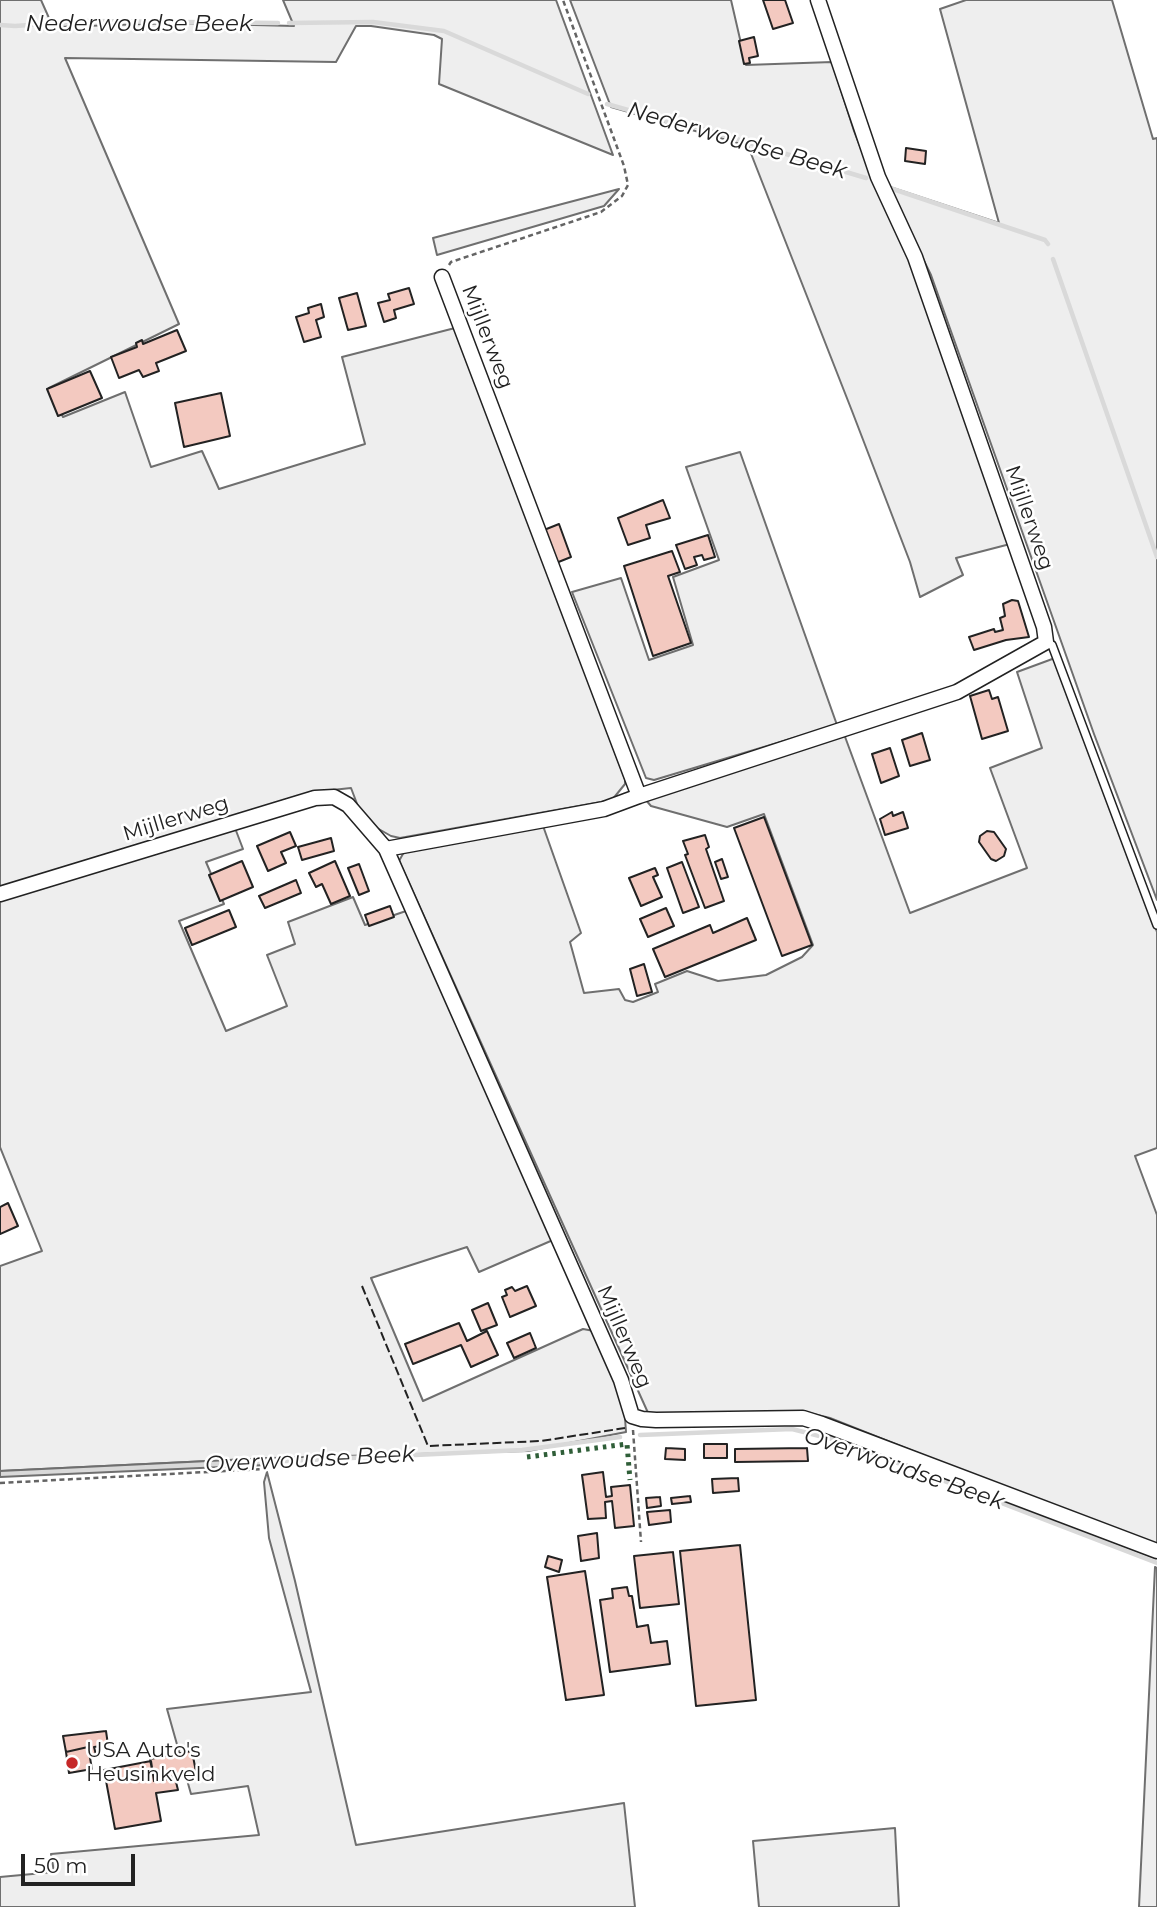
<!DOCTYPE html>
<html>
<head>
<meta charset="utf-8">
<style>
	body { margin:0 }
	#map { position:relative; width:1157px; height:1907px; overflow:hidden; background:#fff; font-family:Montserrat,sans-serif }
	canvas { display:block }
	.scale { position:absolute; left:21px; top:1854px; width:114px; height:32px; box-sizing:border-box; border:4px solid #222; border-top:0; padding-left:9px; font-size:21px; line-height:24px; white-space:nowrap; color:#222; -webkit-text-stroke:5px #fff; paint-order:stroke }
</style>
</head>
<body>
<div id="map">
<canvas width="1157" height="1907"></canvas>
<div class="scale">50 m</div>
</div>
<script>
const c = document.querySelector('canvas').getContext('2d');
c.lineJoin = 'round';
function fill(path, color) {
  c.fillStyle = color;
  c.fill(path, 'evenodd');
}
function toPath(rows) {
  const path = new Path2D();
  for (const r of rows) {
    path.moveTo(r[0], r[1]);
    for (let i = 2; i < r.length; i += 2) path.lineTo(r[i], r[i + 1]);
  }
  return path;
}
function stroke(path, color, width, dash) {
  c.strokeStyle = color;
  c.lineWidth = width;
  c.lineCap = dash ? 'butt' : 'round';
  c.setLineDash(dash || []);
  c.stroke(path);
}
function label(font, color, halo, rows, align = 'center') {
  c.font = font + ' Montserrat,sans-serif';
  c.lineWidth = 5;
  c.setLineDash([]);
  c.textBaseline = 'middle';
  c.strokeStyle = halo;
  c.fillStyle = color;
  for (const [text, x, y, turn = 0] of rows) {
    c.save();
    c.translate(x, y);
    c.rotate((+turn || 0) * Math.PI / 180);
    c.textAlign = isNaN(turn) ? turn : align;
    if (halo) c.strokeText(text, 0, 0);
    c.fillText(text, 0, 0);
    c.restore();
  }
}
const green = toPath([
	[0,0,41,0,53,27,175,23,294,26,283,0,556,0,613,155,439,84,442,39,434,35,371,26,356,26,336,62,65,58,179,324,49,388,63,417,125,392,151,467,202,451,219,489,365,444,342,357,455,328,625,779,625,784,612,800,400,838,391,836,370,824,359,809,351,788,323,791,0,887,0,0],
	[570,0,731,0,746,65,832,62,854,131,874,182,899,233,1014,543,956,558,963,575,920,597,910,562,852,411,748,146,611,107,570,0],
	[966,0,1112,0,1153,139,1157,138,1157,900,1094,734,931,275,887,186,999,223,940,9,966,0],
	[619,189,604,206,437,255,433,238,619,189],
	[740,452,837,725,654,780,646,778,572,592,621,578,649,660,693,645,673,577,719,560,686,467,740,452],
	[1055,658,1157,932,1157,1148,1135,1156,1157,1215,1157,1548,830,1418,801,1411,649,1415,399,861,404,852,542,823,581,933,570,942,584,993,619,989,625,1000,633,1002,658,992,655,984,687,971,718,981,766,975,802,957,813,945,764,814,727,827,651,806,645,799,844,734,910,913,1027,868,990,768,1042,748,1017,672,1055,658],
	[235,828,243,849,206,862,224,904,179,921,226,1031,287,1006,267,955,295,944,288,922,353,897,365,925,409,910,553,1240,479,1272,467,1247,371,1278,423,1401,583,1329,594,1331,624,1404,626,1432,528,1451,271,1458,0,1471,0,1266,42,1251,0,1147,0,902,13,894,235,828],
	[267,1472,295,1581,356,1845,624,1803,635,1907,0,1907,0,1877,54,1872,51,1854,259,1835,248,1786,191,1794,167,1709,311,1692,269,1538,264,1482,267,1472],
	[1155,1567,1157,1568,1157,1907,1139,1907,1155,1567],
	[895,1828,899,1907,759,1907,753,1841,895,1828]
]);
fill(green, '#eee');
stroke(green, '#6f6f6f', 2);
const water = toPath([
	[271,1458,267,1465,0,1477,0,1471,271,1458]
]);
fill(water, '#d9d9d9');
stroke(water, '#6f6f6f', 2);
stroke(toPath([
	[289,23,373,22,444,31,588,94],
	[0,25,15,26,87,21,278,23],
	[607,104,677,124,693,126,866,178],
	[887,187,1045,240,1048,244],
	[1053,259,1157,557],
	[640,1435,792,1429,843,1442,1157,1563],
	[265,1462,522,1450,620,1437]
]), '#d9d9d9', 4.5);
const building = toPath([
	[763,0,785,0,793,23,773,29,763,0],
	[754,37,758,56,749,58,750,63,744,64,739,41,754,37],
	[906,148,926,151,925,164,905,161,906,148],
	[409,288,414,304,394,310,396,318,384,322,378,303,390,300,388,294,409,288],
	[357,293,366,326,348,330,339,298,357,293],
	[321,304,324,317,316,320,321,337,304,342,296,317,309,313,308,308,321,304],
	[177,330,186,351,156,363,159,371,143,377,139,370,119,378,111,357,137,347,136,343,142,340,143,344,177,330],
	[90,371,102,398,58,416,47,389,90,371],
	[221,393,230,436,184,447,175,403,221,393],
	[663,500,670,518,646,525,650,538,628,545,618,518,663,500],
	[559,524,571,557,556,563,544,530,559,524],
	[708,535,715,557,704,560,702,555,694,557,697,565,685,569,676,545,708,535],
	[672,551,680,572,668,576,691,643,653,656,624,566,672,551],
	[1012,600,1018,601,1029,637,1006,640,974,650,969,637,994,629,995,632,1003,630,1000,618,1005,616,1003,604,1012,600],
	[989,690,992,699,998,697,1008,731,982,739,970,696,989,690],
	[922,733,930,760,910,766,902,740,922,733],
	[890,748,899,776,881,783,872,754,890,748],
	[892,812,893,816,903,812,908,828,885,835,880,819,892,812],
	[764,817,812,945,782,956,734,828,764,817],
	[987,831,994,832,1006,849,1004,856,996,861,991,859,979,842,980,836,987,831],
	[290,832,296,846,281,852,286,863,268,871,257,846,290,832],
	[705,835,709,847,706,849,724,901,705,908,685,855,688,854,683,841,705,835],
	[331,838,334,851,302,860,298,847,331,838],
	[722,859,728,877,721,879,715,862,722,859],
	[242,861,253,887,220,901,209,875,242,861],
	[335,861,350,896,331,904,322,884,316,887,309,873,335,861],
	[682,862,699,907,683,913,667,868,682,862],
	[359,864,369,891,359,895,348,868,359,864],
	[655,868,658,875,653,877,662,897,641,906,629,878,655,868],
	[296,880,301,893,265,908,259,896,296,880],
	[390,906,394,917,369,926,365,915,390,906],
	[666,908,674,926,648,937,640,919,666,908],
	[229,910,236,927,192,945,185,928,229,910],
	[747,918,756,940,665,977,653,949,710,925,713,933,747,918],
	[644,964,652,992,637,996,630,969,644,964],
	[8,1203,18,1226,0,1234,0,1207,8,1203],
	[527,1286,536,1306,510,1317,502,1297,507,1295,505,1290,512,1287,515,1291,527,1286],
	[488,1303,497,1325,481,1331,472,1310,488,1303],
	[459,1323,467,1341,487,1331,498,1355,471,1367,461,1345,413,1364,405,1344,459,1323],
	[530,1333,536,1348,514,1358,507,1343,530,1333],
	[704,1444,727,1444,727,1458,704,1458,704,1444],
	[666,1448,685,1449,685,1460,665,1459,666,1448],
	[807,1448,808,1461,735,1462,735,1449,807,1448],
	[603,1472,606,1497,612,1496,611,1487,630,1485,634,1526,615,1528,612,1501,605,1502,606,1518,588,1519,582,1475,603,1472],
	[738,1478,739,1491,713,1493,712,1479,738,1478],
	[690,1496,691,1502,672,1504,671,1498,690,1496],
	[660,1497,661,1506,647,1508,646,1498,660,1497],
	[670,1510,671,1522,649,1525,647,1512,670,1510],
	[597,1533,599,1558,581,1561,578,1536,597,1533],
	[740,1545,756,1700,696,1706,680,1551,740,1545],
	[673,1552,679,1604,640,1608,634,1556,673,1552],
	[548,1556,562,1560,559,1572,545,1567,548,1556],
	[585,1571,604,1695,566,1700,547,1577,585,1571],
	[627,1587,629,1596,632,1596,637,1627,648,1625,651,1643,667,1641,670,1664,610,1672,600,1600,613,1598,612,1589,627,1587],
	[106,1731,108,1745,94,1747,96,1755,90,1756,88,1747,66,1752,63,1736,106,1731],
	[88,1747,92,1769,69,1773,66,1752,88,1747],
	[192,1751,196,1772,154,1780,150,1759,192,1751],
	[151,1761,154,1781,175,1778,178,1790,156,1793,161,1821,115,1829,104,1770,151,1761]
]);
fill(building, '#f3c9c0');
stroke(building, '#222', 2);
const lane = toPath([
	[1046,643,1052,645,1157,925]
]);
const street = toPath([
	[639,796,957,692,1046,642,1044,627,915,257,878,177,818,0],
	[386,849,621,1380,632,1416,642,1419,656,1420,803,1418,822,1424,1157,1551],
	[0,894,315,798,334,797,348,805,386,849,604,809,639,796,442,277]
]);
stroke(lane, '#222', 10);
stroke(street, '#222', 17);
stroke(toPath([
	[449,265,451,262,601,212,622,196,628,185,624,166,563,0],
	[633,1430,641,1542],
	[0,1483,263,1469]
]), '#646464', 2.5, [5, 3.5]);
stroke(lane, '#fff', 7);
stroke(street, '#fff', 14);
stroke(toPath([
	[527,1457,627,1444,630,1480]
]), '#2f5e38', 5, [3.5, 5]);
stroke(toPath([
	[362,1286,428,1446,541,1441,625,1428]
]), '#222', 2, [9, 3.5]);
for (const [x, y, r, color] of [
	[72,1763,7,"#c62828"]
]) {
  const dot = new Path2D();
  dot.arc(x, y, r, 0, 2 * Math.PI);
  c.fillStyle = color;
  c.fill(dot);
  stroke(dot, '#fff', 2.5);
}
label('21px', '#222', '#fff', [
	["Mijllerweg",487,337,69],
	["Mijllerweg",1029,518,71],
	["Mijllerweg",176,819,-17],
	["Mijllerweg",624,1337,67]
]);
label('21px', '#222', '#fff', [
	["USA Auto's",86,1751],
	["Heusinkveld",86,1775]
], 'left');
label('italic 23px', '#222', '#fff', [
	["Nederwoudse Beek",139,24],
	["Nederwoudse Beek",737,141,16],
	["Overwoudse Beek",310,1460,-3],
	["Overwoudse Beek",904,1469,19]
]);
</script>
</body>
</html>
